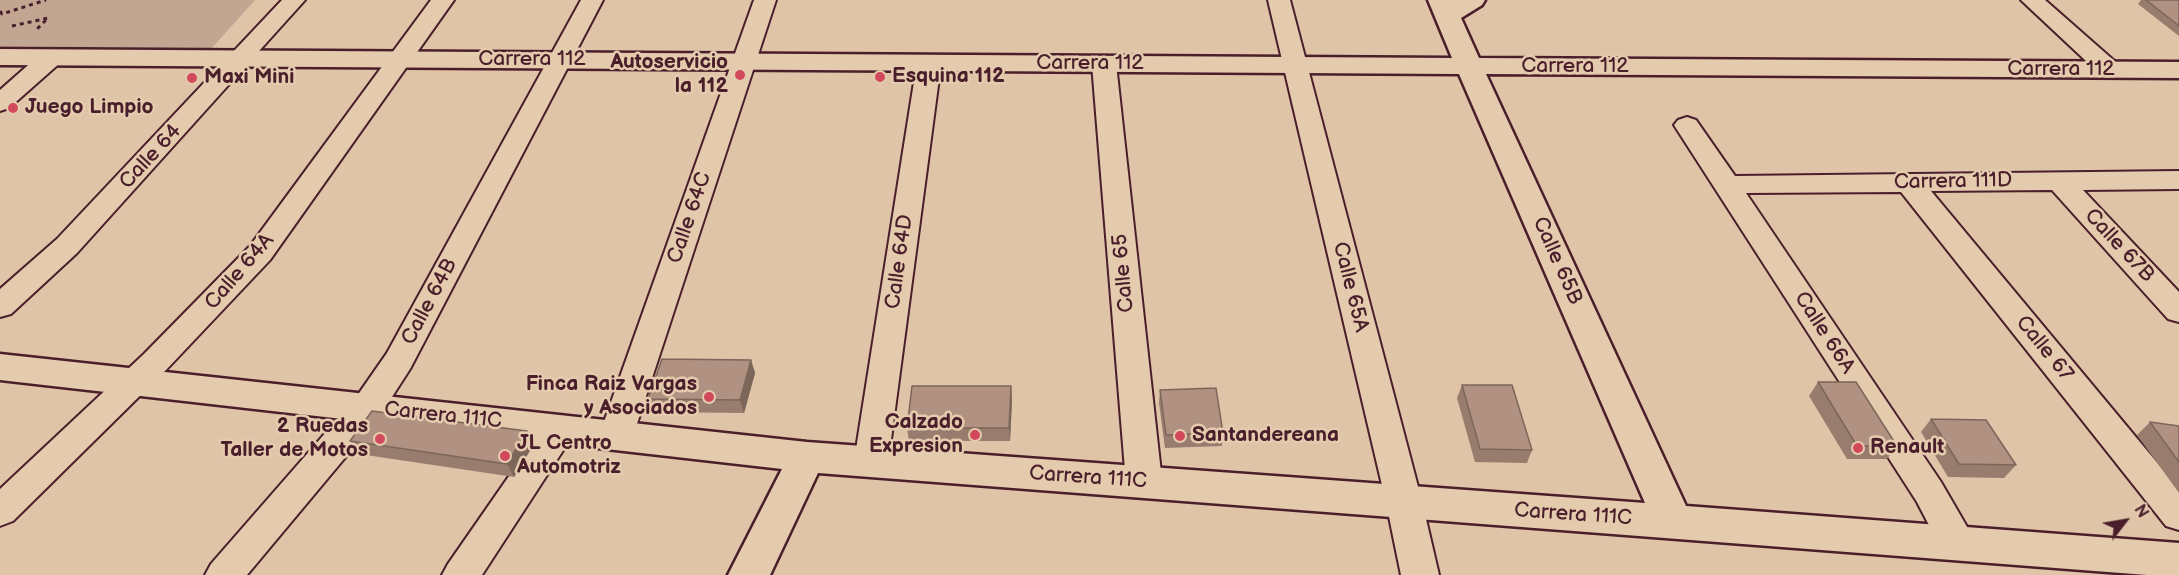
<!DOCTYPE html>
<html>
<head>
<meta charset="utf-8">
<style>
	body { margin:0 }
	#map { position:relative; width:2179px; height:575px; overflow:hidden; background:#dfc4a8; font-family:"Balsamiq Sans",sans-serif }
	canvas { display:block }
	.north { position:absolute; left:2095px; top:491px; width:60px; height:60px; -webkit-text-stroke:4px #e5cbad; paint-order:stroke; rotate:59deg; font-size:16px; font-weight:700; line-height:24px; text-align:center; color:#4a1f2b }
	.north::after { content:''; display:block; margin:auto; width:21px; height:27px; background:#4a1f2b; clip-path:polygon(50% 0,100% 100%,50% 72%,0 100%) }
</style>
</head>
<body>
<div id="map">
<canvas width="2179" height="575"></canvas>
<div class="north">N</div>
</div>
<script>
const c = document.querySelector('canvas').getContext('2d');
c.lineJoin = 'round';
function fill(path, color) {
  c.fillStyle = color;
  c.fill(path, 'evenodd');
}
function toPath(rows) {
  const path = new Path2D();
  for (const r of rows) {
    path.moveTo(r[0], r[1]);
    for (let i = 2; i < r.length; i += 2) path.lineTo(r[i], r[i + 1]);
  }
  return path;
}
function stroke(path, color, width, dash) {
  c.strokeStyle = color;
  c.lineWidth = width;
  c.lineCap = dash ? 'butt' : 'round';
  c.setLineDash(dash || []);
  c.stroke(path);
}
function label(font, color, halo, rows, align = 'center') {
  c.font = font + ' "Balsamiq Sans",sans-serif';
  c.lineWidth = 5;
  c.setLineDash([]);
  c.textBaseline = 'middle';
  c.strokeStyle = halo;
  c.fillStyle = color;
  for (const [text, x, y, turn = 0] of rows) {
    c.save();
    c.translate(x, y);
    c.rotate((+turn || 0) * Math.PI / 180);
    c.textAlign = isNaN(turn) ? turn : align;
    if (halo) c.strokeText(text, 0, 0);
    c.fillText(text, 0, 0);
    c.restore();
  }
}
fill(toPath([
	[0,0,255,0,211,49,0,46]
]), '#c3a691');
const street = toPath([
	[282,0,305,0,77,253,11,314,0,317,0,289,57,239,282,0],
	[431,0,454,0,270,260,166,370,13,521,0,526,0,489,144,354,250,246,431,0],
	[581,0,603,0,410,369,379,417,247,575,205,575,211,564,355,399,387,353,581,0],
	[754,0,776,0,633,436,628,445,616,449,604,445,599,436,754,0],
	[1268,0,1290,0,1422,502,1439,575,1401,575,1386,502,1268,0],
	[2021,0,2045,0,2119,65,2122,70,2119,75,2110,77,2101,75,2021,0],
	[52,50,61,52,64,57,61,62,9,108,0,111,0,90,43,52,52,50],
	[929,56,938,58,941,63,888,462,883,472,871,476,859,472,854,462,917,63,920,58,929,56],
	[1104,57,1113,59,1116,64,1162,482,1156,492,1144,496,1132,492,1126,482,1092,64,1095,59,1104,57],
	[1687,117,1696,120,1735,176,2179,171,2179,189,2083,190,2179,292,2179,322,2168,319,2052,190,1931,191,2179,489,2179,530,2166,526,1901,192,1746,193,1941,482,1970,532,1975,543,1970,554,1957,559,1944,554,1917,502,1674,125,1678,120,1687,117],
	[560,416,572,420,577,429,482,575,442,575,448,564,548,420,560,416]
]);
const secondary = toPath([
	[1428,0,1485,0,1482,5,1461,18,1479,58,2179,62,2179,78,1486,74,1686,506,2179,543,2179,575,2147,575,818,473,770,575,728,575,782,469,0,380,0,354,807,442,1645,503,1459,74,0,65,0,49,1452,58,1428,0]
]);
stroke(street, '#4a1f2b', 4);
stroke(secondary, '#4a1f2b', 5);
stroke(toPath([
	[0,11,2,14,46,0],
	[12,26,48,18,37,29]
]), '#4a1f2b', 3, [4, 4]);
fill(street, '#e5cbad');
fill(secondary, '#e5cbad');
fill(toPath([
	[2141,0,2179,0,2179,36,2138,4],
	[751,360,755,373,744,413,654,412,648,399],
	[1818,382,1897,446,1887,459,1847,459,1809,396],
	[1462,385,1532,450,1527,463,1475,462,1457,398],
	[1011,386,1012,400,1010,441,909,441,907,428],
	[1160,390,1223,433,1222,446,1165,448,1159,403],
	[1931,419,2016,465,2004,478,1948,477,1921,432],
	[2150,422,2179,426,2179,493,2137,435],
	[350,441,534,444,514,477,359,454]
]), '#987d6f');
fill(toPath([
	[751,360,755,373,744,413,740,400],
	[1011,386,1012,400,1010,441,1009,428],
	[527,431,534,444,514,477,507,464]
]), '#7c665a');
const building = toPath([
	[2146,0,2179,0,2179,26,2146,0],
	[662,359,751,360,740,400,648,399,662,359],
	[1818,382,1856,382,1897,446,1857,446,1818,382],
	[1462,385,1512,385,1532,450,1480,449,1462,385],
	[912,386,1011,386,1009,428,907,428,912,386],
	[1216,388,1223,433,1166,435,1160,390,1216,388],
	[372,411,527,431,507,464,350,441,372,411],
	[1931,419,1986,420,2016,465,1959,464,1931,419],
	[2150,422,2179,426,2179,462,2150,422]
]);
fill(building, '#b19181');
stroke(building, '#7c665a', 1.5);
for (const [x, y, r, color] of [
	[740,75,6,"#d1495b"],
	[880,77,6,"#d1495b"],
	[192,78,6,"#d1495b"],
	[13,108,6,"#d1495b"],
	[709,397,6,"#d1495b"],
	[975,435,6,"#d1495b"],
	[1180,436,6,"#d1495b"],
	[380,439,6,"#d1495b"],
	[1858,448,6,"#d1495b"],
	[505,456,6,"#d1495b"]
]) {
  const dot = new Path2D();
  dot.arc(x, y, r, 0, 2 * Math.PI);
  c.fillStyle = color;
  c.fill(dot);
  stroke(dot, '#e5cbad', 2);
}
label('21px', '#4a1f2b', '#e5cbad', [
	["Carrera 112",532,60],
	["Carrera 112",1090,64],
	["Carrera 112",1575,67],
	["Carrera 112",2061,70],
	["Calle 64",151,157,-47],
	["Carrera 111D",1953,182,-1],
	["Calle 64C",690,218,-71],
	["Calle 67B",2119,246,47],
	["Calle 65B",1557,261,66],
	["Calle 64D",900,262,-82],
	["Calle 64A",240,272,-49],
	["Calle 65",1124,273,-95],
	["Calle 65A",1350,287,76],
	["Calle 64B",430,302,-62],
	["Calle 66A",1824,333,57],
	["Calle 67",2044,349,51],
	["Carrera 111C",443,416,6],
	["Carrera 111C",1088,478,4],
	["Carrera 111C",1573,515,4]
]);
label('bold 21px', '#4a1f2b', '#e5cbad', [
	["Autoservicio",728,63,"right"],
	["la 112",728,87,"right"],
	["Esquina 112",892,77],
	["Maxi Mini",204,78],
	["Juego Limpio",25,108],
	["Finca Raiz Vargas",697,385,"right"],
	["y Asociados",697,409,"right"],
	["Calzado",963,423,"right"],
	["Expresion",963,447,"right"],
	["2 Ruedas",368,427,"right"],
	["Taller de Motos",368,451,"right"],
	["Santandereana",1192,436],
	["JL Centro",517,444],
	["Automotriz",517,468],
	["Renault",1870,448]
], 'left');
</script>
</body>
</html>
